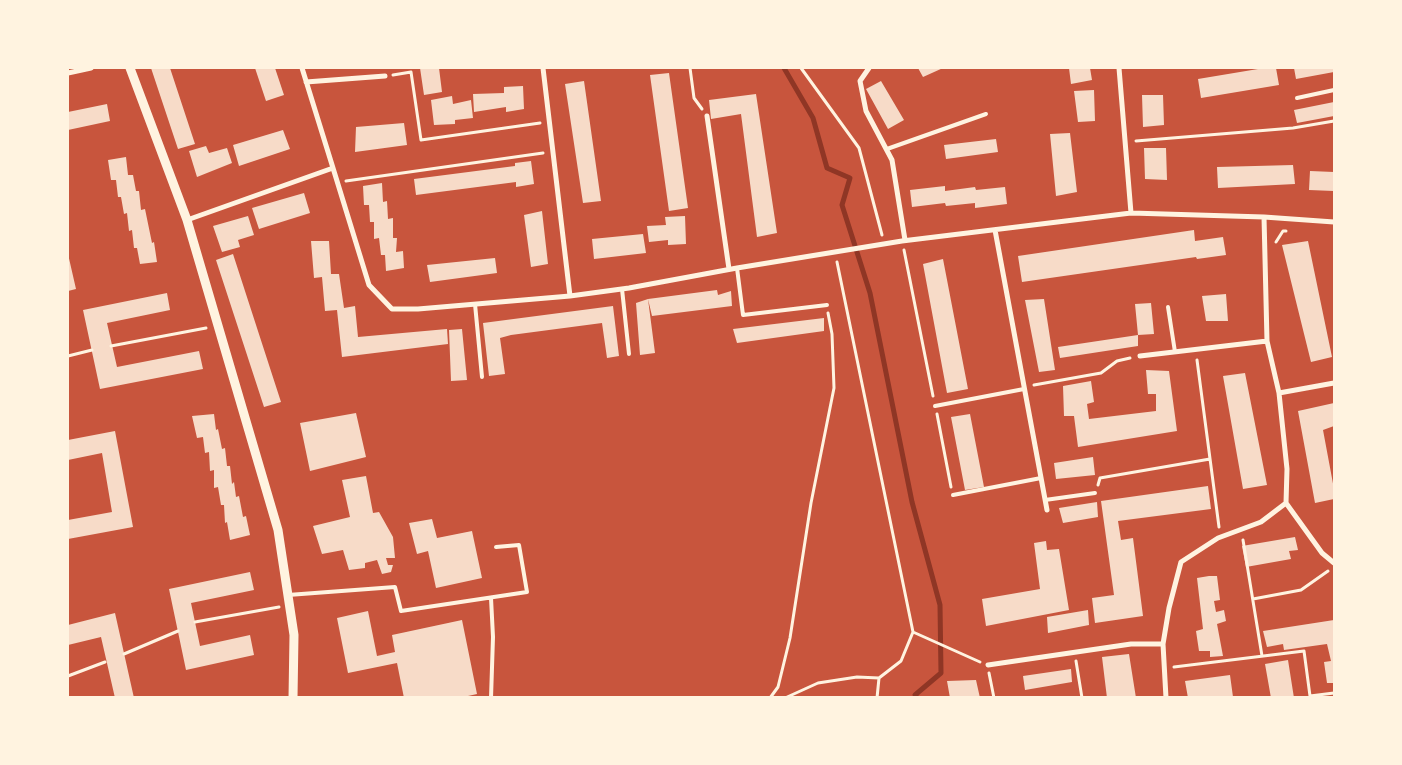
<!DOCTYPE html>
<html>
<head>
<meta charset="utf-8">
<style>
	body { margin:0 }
	#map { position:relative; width:1402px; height:765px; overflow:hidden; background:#c8553d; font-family:"Fira Sans",sans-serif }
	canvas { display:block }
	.frame { position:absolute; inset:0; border:69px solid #fff3e0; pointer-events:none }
</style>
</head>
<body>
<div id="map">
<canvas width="1402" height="765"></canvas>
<div class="frame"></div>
</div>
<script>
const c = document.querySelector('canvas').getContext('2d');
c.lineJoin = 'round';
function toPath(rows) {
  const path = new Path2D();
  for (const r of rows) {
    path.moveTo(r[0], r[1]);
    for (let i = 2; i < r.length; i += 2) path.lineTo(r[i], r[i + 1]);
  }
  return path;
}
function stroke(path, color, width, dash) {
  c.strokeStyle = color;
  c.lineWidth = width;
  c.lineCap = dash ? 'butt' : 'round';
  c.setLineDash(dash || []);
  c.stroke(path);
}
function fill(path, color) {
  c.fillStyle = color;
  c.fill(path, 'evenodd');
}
stroke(toPath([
	[784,68,813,118,827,168,850,178,842,205,870,293,912,502,940,605,941,673,915,695,917,698]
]), '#8f3625', 5);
fill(toPath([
	[151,68,170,68,195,144,178,149],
	[255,68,275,68,284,95,266,101],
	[420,68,439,68,442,92,424,95],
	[918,68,943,68,923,77],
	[1069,68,1090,68,1092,80,1071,84],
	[1264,68,1276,68,1279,85,1201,98,1198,79],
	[1294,68,1334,68,1334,72,1296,79],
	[669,73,688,208,669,211,650,75],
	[584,81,601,201,583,203,565,84],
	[881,81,904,120,888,129,866,89],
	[523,86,524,109,506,112,506,107,474,112,473,94,504,93,504,87],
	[1094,90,1095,121,1078,122,1074,91],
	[756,94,777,233,757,237,741,114,711,119,709,100],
	[1142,95,1163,95,1164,125,1143,127],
	[452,96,453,104,471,100,473,118,455,120,455,124,434,125,431,100],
	[1334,102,1334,116,1297,123,1294,110],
	[107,104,110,121,68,130,68,112],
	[404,123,407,145,355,152,356,127],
	[283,130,290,149,239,166,233,145],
	[1070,133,1077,192,1056,196,1050,134],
	[996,139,998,152,946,159,944,145],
	[206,146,209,153,227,148,232,163,197,177,189,151],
	[1144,148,1166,148,1167,180,1145,179],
	[126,157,128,175,133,175,136,191,139,191,141,210,145,209,152,243,154,242,157,262,140,264,137,248,134,248,132,230,129,231,127,213,124,214,121,197,118,197,116,180,111,180,108,160],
	[531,161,534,184,516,187,516,182,416,195,414,179,515,166,515,163],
	[1293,165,1295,184,1218,188,1217,167],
	[1310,171,1334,172,1334,191,1309,190],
	[382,183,383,202,387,201,388,219,393,218,393,238,397,238,396,252,403,251,404,268,386,271,385,255,381,255,379,238,374,239,374,222,370,222,369,205,364,205,363,186],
	[945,186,945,191,975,187,976,190,1005,187,1007,204,975,208,975,203,946,206,945,203,912,207,910,190],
	[304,193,310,213,259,229,252,208],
	[542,211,548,264,531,267,524,215],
	[248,216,254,235,238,240,240,247,222,252,213,226],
	[685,216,686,244,668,245,668,240,649,242,647,226,666,225,665,217],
	[1194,230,1195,241,1223,237,1226,255,1197,259,1196,257,1022,282,1018,256],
	[643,234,646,253,594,259,592,239],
	[311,241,329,241,331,274,339,274,344,308,355,306,358,337,447,329,448,344,342,357,337,310,325,311,322,277,314,278],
	[1308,241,1332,357,1311,362,1282,245],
	[68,254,76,289,68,291],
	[233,254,281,402,264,407,216,260],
	[495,258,497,273,430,282,427,265],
	[943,259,968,389,947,393,923,264],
	[717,290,718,295,731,291,732,306,652,316,648,299],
	[167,293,170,310,107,323,117,367,199,351,203,369,100,389,83,310],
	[1226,294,1228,321,1206,321,1202,296],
	[648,299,655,353,640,355,636,303],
	[1044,299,1055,370,1039,372,1025,300],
	[1151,303,1154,334,1138,335,1138,346,1060,358,1058,347,1138,335,1135,304],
	[613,306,619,356,607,358,602,323,511,335,500,338,505,374,489,376,483,323],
	[824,318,824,331,737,343,733,329],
	[462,329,467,380,451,381,449,330],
	[1146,370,1169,371,1177,431,1078,447,1074,416,1064,416,1063,386,1091,381,1094,402,1087,404,1089,419,1156,411,1156,394,1148,394],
	[1245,373,1267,485,1243,489,1223,376],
	[1334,403,1334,426,1323,430,1334,489,1334,499,1315,503,1298,411],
	[356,413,366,457,310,471,300,423],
	[214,414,216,430,218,429,222,449,225,448,227,466,230,466,232,484,234,482,236,497,239,496,243,517,246,516,250,535,230,540,227,522,225,523,224,505,221,505,218,487,214,488,214,470,210,471,209,452,205,453,203,437,197,438,192,416],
	[970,414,984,487,965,490,951,417],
	[115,431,133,527,68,539,68,520,112,512,102,453,68,460,68,440],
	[1093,457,1095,475,1056,479,1054,463],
	[366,476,373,513,379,512,393,537,395,558,386,558,388,565,393,565,391,572,382,574,377,560,365,563,365,568,349,570,343,550,322,554,313,526,350,517,342,480],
	[1208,486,1211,509,1118,521,1121,540,1133,538,1143,616,1095,623,1092,598,1114,595,1101,501],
	[1097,502,1098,517,1063,523,1059,508],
	[432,519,437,538,472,531,482,578,436,588,428,551,417,554,409,523],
	[1295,537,1298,550,1289,551,1291,559,1246,567,1242,546],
	[1046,541,1047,550,1059,549,1069,610,986,626,982,599,1040,589,1034,543],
	[250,572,254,590,191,603,200,646,250,635,254,655,186,670,169,589],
	[1209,576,1217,576,1220,600,1214,601,1216,612,1224,610,1226,621,1217,624,1223,656,1210,657,1210,651,1199,651,1196,631,1203,629,1197,578],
	[1088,610,1089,625,1048,633,1047,617],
	[368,611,377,656,395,652,392,635,462,620,477,694,459,698,404,698,397,663,348,673,337,618],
	[115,613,134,698,115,698,101,637,68,645,68,625],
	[1334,620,1334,683,1327,683,1324,662,1331,661,1327,644,1284,650,1283,644,1267,647,1263,631],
	[1129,654,1136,698,1107,698,1102,657],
	[1288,660,1294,698,1271,698,1265,664],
	[1071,669,1072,682,1025,690,1023,676],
	[1230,675,1233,697,1188,698,1185,681],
	[976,680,980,698,950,698,947,681]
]), '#f7dbc8');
stroke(toPath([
	[690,68,694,98,702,109],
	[801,68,859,148,882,235],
	[393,75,411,72,421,140,540,123],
	[1136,141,1293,128,1334,121],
	[346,181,543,153],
	[1276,242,1283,231,1286,231],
	[904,250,933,396],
	[837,262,913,632,901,661,879,678,877,698],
	[111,346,206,328],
	[68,356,92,350],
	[1197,360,1219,527],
	[1034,385,1101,373,1117,361,1130,358],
	[937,414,951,487],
	[1098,485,1100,478,1210,459],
	[1243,540,1262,656],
	[1253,599,1301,590,1328,571],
	[195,622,279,607],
	[913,632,980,662],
	[124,654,178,631],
	[1076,661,1082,698],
	[1174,667,1304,651,1310,696,1334,693],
	[989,673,994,698],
	[68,676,105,662],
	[770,698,778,687,790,638,811,503,834,388,832,334,828,313],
	[785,698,818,683,857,677,879,678]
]), '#fff3e0', 3);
stroke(toPath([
	[1297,98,1334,90],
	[887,149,986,114],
	[737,268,743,315,827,305],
	[622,289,629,354],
	[475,304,482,377],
	[1168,307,1175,352],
	[935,406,1024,389],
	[953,495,1041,478],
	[1045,500,1095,493],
	[288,595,395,587,401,611,527,592,519,545,496,547],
	[491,698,493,637,491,598]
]), '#fff3e0', 4);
stroke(toPath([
	[302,68,333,168],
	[543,68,570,296],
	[869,68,860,81,866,111,892,160,905,240],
	[1119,68,1131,213],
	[68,73,91,68],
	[306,82,385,76],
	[707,116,729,269],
	[187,220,333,168,369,285,392,309,418,309,570,296,629,288,737,268,902,241,1131,213,1264,217,1334,222],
	[995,230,1047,510],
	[1140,356,1267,341],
	[1279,393,1334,383],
	[1286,503,1322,553,1334,563],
	[988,665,1131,644,1163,644],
	[1166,698,1163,644,1169,608,1181,562,1218,538,1261,522,1286,503,1287,469,1279,393,1267,341,1264,217]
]), '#fff3e0', 5);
stroke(toPath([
	[130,68,187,220,278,530,294,635,293,698]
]), '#fff3e0', 9);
</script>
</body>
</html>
